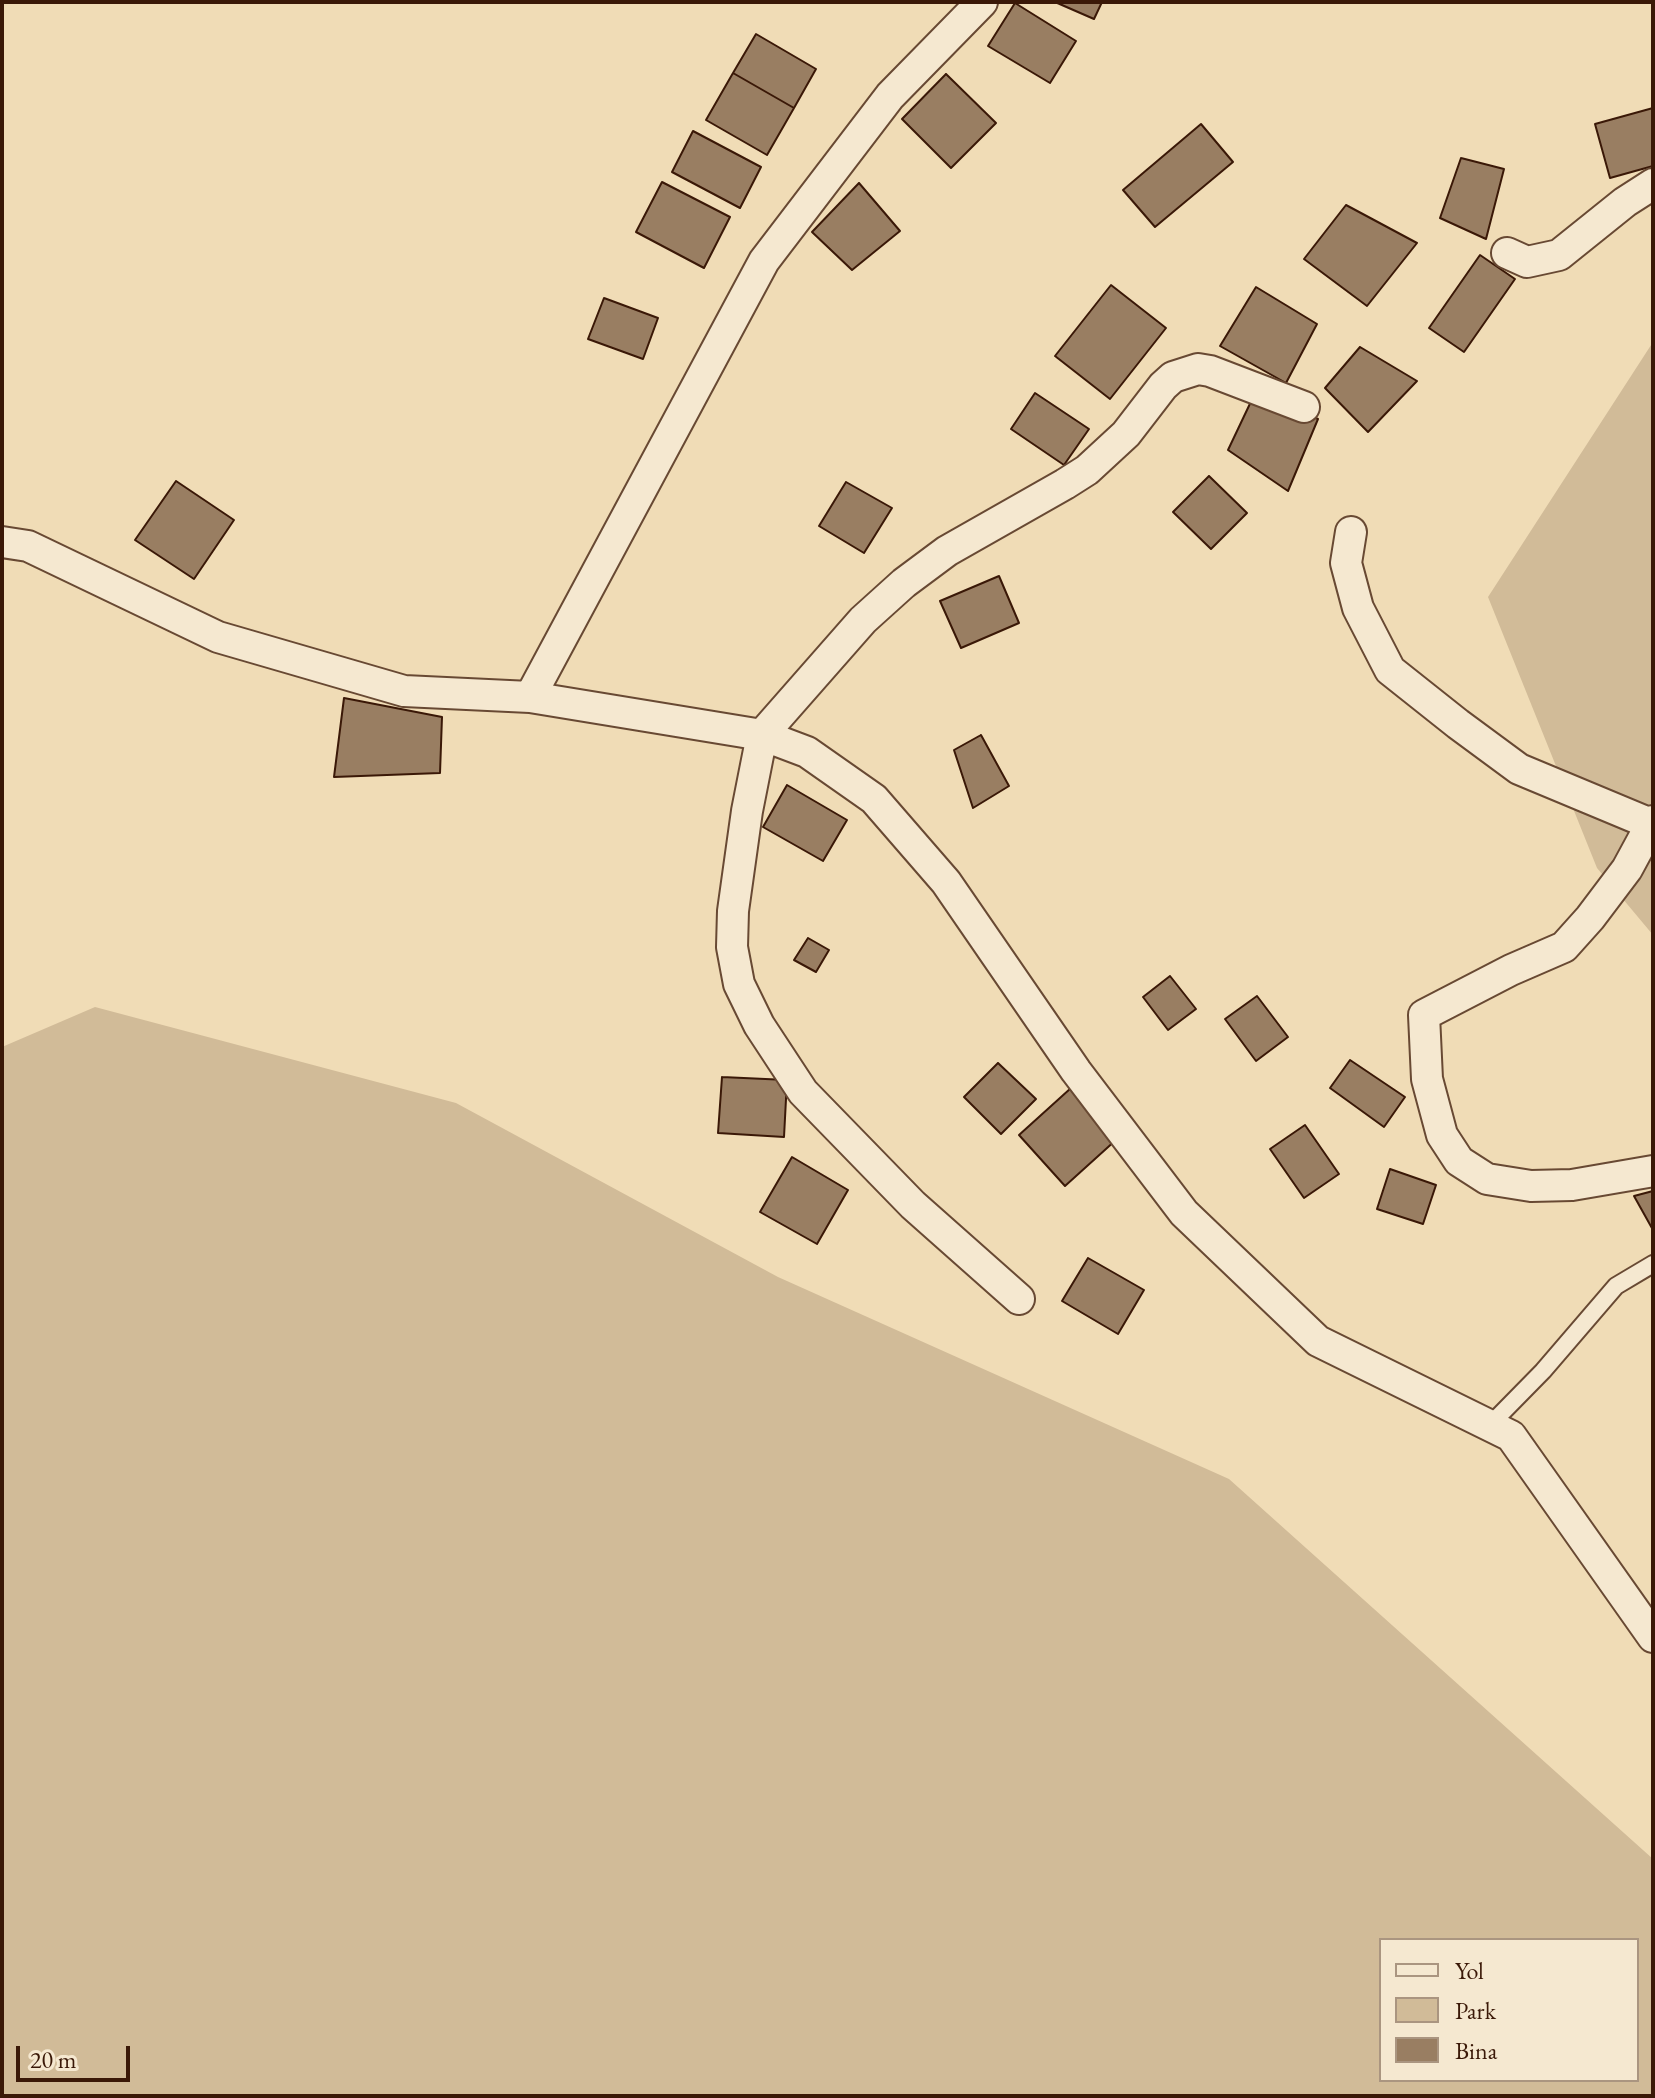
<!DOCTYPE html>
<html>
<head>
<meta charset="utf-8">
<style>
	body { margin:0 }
	#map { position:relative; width:1655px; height:2098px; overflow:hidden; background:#f0dcb6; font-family:"EB Garamond",serif }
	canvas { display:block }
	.frame { position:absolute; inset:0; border:4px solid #3a1807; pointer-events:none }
	.legend { position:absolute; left:1379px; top:1938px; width:260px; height:144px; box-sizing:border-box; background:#f5e8d0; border:2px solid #aa9580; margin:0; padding:10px 14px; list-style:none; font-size:24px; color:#3a1807 }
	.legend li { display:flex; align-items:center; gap:16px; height:40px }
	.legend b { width:40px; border:2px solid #aa9580 }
	.scale { position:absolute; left:16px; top:2046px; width:114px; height:36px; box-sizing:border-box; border:4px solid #3a1807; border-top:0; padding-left:10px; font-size:24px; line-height:28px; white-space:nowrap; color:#3a1807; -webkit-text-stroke:6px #f5e8d0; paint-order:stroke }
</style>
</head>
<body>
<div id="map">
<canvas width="1655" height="2098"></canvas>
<div class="frame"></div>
<ul class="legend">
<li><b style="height:10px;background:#f5e8d0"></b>Yol</li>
<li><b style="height:22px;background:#d1bb98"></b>Park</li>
<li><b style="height:22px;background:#997e62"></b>Bina</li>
</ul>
<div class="scale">20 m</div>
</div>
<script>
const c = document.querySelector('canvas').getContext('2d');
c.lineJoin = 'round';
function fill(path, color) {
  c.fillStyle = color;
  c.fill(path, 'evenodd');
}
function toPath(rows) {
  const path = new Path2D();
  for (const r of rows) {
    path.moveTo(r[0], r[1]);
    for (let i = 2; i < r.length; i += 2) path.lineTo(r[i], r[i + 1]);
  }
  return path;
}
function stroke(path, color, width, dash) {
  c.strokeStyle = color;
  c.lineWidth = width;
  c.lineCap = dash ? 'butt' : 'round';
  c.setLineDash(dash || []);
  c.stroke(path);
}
fill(toPath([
	[1653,342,1653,935,1597,868,1488,597],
	[95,1007,456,1103,778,1277,1229,1479,1653,1859,1653,2096,2,2096,2,1047],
	[1381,1940,1637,1940,1637,2080,1381,2080]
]), '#d1bb98');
const building = toPath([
	[1055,2,1102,2,1094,19,1055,2],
	[1015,3,1076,41,1050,83,988,46,1015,3],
	[756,34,816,69,794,108,733,73,756,34],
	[733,73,794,108,767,155,706,120,733,73],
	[946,74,996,123,951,168,902,119,946,74],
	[1653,108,1653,166,1610,178,1595,124,1653,108],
	[1201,124,1233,162,1155,227,1123,190,1201,124],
	[693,131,761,167,740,208,672,172,693,131],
	[1461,158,1504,169,1486,239,1440,218,1461,158],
	[662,182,730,217,704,268,636,232,662,182],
	[859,183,900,231,852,270,812,232,859,183],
	[1346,205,1417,243,1367,306,1304,259,1346,205],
	[1480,255,1515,279,1464,352,1429,328,1480,255],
	[1111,285,1166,328,1110,399,1055,356,1111,285],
	[1256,287,1317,324,1286,383,1220,346,1256,287],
	[604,298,658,318,643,359,588,339,604,298],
	[1360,347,1417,381,1368,432,1325,388,1360,347],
	[1256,391,1318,419,1288,491,1228,450,1256,391],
	[1035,393,1089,429,1064,465,1011,429,1035,393],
	[1209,476,1247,513,1211,549,1173,512,1209,476],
	[176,481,234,520,194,579,135,540,176,481],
	[846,482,892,508,864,553,819,526,846,482],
	[999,576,1019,623,961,648,940,601,999,576],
	[344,698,442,717,440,773,334,777,344,698],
	[981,735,1009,786,973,808,954,750,981,735],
	[787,785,847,820,823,861,763,827,787,785],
	[808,938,829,950,816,972,794,960,808,938],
	[1170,976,1196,1009,1168,1030,1143,997,1170,976],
	[1257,996,1288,1037,1256,1061,1225,1019,1257,996],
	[1350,1060,1405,1097,1384,1127,1330,1088,1350,1060],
	[998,1063,1036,1099,1001,1134,964,1097,998,1063],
	[722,1077,787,1080,784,1137,718,1133,722,1077],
	[1071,1088,1117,1139,1065,1186,1019,1135,1071,1088],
	[1305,1125,1339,1174,1304,1198,1270,1149,1305,1125],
	[792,1157,848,1190,817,1244,760,1212,792,1157],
	[1390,1169,1436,1185,1423,1224,1377,1209,1390,1169],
	[1653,1191,1653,1230,1634,1196,1653,1191],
	[1088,1258,1144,1290,1118,1334,1062,1301,1088,1258]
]);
fill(building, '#997e62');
stroke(building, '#3a1807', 2);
const service = toPath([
	[1490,1425,1543,1371,1616,1286,1653,1264]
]);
const minor = toPath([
	[1507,253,1527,262,1559,255,1625,202,1653,184],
	[1351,532,1346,563,1358,608,1390,670,1458,724,1519,769,1651,824],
	[2,542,28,546,218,637,404,691,530,697,762,735,807,752,874,799,946,882,1076,1071,1184,1213,1318,1341,1511,1436,1653,1637],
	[530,697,764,261,890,96,982,2],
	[1653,821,1627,869,1590,918,1564,947,1511,970,1424,1015,1427,1079,1442,1135,1459,1161,1487,1179,1531,1186,1572,1185,1653,1171],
	[1019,1299,913,1205,803,1092,759,1025,739,984,732,947,733,911,747,811,762,735,863,620,904,583,947,551,1065,484,1087,470,1126,434,1163,386,1173,377,1198,369,1210,371,1304,407]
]);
stroke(service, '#684933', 20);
stroke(minor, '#684933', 34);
stroke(service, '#f5e8d0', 16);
stroke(minor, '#f5e8d0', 30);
</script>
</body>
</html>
